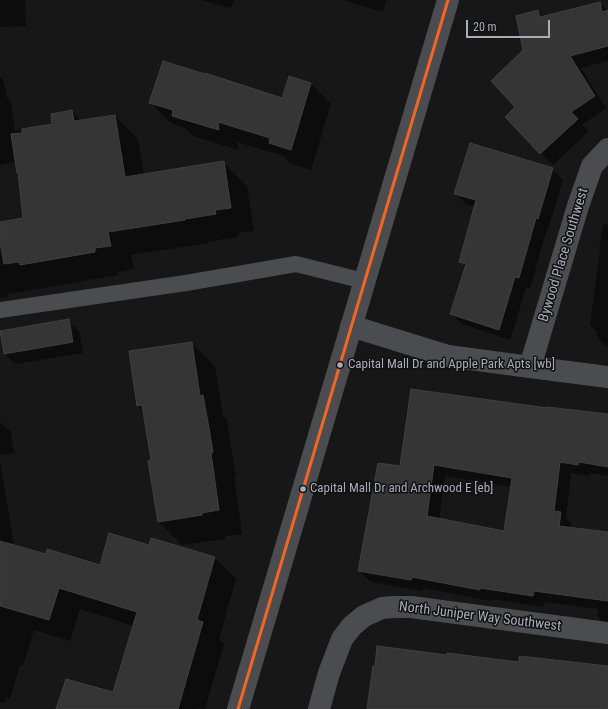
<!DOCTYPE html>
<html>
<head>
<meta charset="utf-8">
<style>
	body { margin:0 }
	#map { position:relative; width:608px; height:709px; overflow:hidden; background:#171717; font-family:"Roboto Condensed",sans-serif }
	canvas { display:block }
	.scale { position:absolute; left:466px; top:20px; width:84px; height:18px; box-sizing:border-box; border:2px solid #a8adb8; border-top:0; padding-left:5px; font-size:12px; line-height:14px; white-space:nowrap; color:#a8adb8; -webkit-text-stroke:3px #111113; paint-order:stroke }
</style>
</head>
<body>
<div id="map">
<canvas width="608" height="709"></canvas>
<div class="scale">20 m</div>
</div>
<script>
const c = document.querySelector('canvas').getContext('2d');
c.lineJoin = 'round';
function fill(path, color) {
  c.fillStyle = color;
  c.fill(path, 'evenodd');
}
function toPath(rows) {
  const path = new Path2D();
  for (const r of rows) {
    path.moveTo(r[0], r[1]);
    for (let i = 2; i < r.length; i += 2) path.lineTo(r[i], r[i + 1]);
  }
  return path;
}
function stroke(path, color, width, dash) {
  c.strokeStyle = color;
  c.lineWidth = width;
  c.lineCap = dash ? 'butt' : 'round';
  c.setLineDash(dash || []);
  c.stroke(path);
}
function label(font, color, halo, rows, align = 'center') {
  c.font = font + ' "Roboto Condensed",sans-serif';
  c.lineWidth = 3;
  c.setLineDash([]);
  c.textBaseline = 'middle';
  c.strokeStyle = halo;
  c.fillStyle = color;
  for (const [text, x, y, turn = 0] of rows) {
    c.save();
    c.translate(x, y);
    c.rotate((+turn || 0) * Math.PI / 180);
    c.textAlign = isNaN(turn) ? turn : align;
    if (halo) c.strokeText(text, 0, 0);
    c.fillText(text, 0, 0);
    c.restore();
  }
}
fill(toPath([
	[0,0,25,0,26,26,0,27],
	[201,0,234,0,231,8],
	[343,0,386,0,383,12],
	[600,3,608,11,608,61,581,68,606,108,582,125,589,131,553,165,506,117,516,107,524,50,538,11,544,17],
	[0,77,4,81,7,98,11,102,15,131,54,125,72,111,82,121,115,116,138,139,144,175,223,162,247,186,254,231,238,233,238,237,208,242,208,243,131,255,134,269,118,272,118,275,8,294,8,297,0,298,0,223,24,219,19,174,16,162,0,165],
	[311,84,331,104,311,170,290,163,283,156,237,142,239,150,193,136,185,128,171,123,151,103,283,99],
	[552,169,563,180,548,229,547,229,530,289,526,288,510,340,462,324,451,314,466,267,460,261,475,207,466,204,455,193],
	[603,224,608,225,608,348,597,337,597,332,590,325,600,249,599,248],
	[68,320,79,331,83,353,15,364,4,353],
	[191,343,215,366,223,416,227,420,232,452,236,476,234,476,242,534,225,536,225,539,182,545,159,522,152,461,144,412,138,406],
	[548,410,608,415,608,476,590,473,590,476,571,473,566,518,572,524,572,528,608,533,608,627,597,616,598,609,545,602,544,607,491,599,491,601,423,588,423,591,371,582,359,571,401,467],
	[445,476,512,487,505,532,439,520],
	[0,422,11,432,14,453,0,455],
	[0,461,14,546,46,555,100,566,150,546,214,557,236,579,219,639,224,644,205,709,197,708,197,709,58,709,114,694,134,626,80,609,70,641,34,630,23,666,20,665,10,699,6,698,5,703,0,702]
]), '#0007');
const building = toPath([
	[600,2,602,12,608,10,608,46,570,56,595,96,571,112,578,119,540,154,505,117,515,107,491,81,523,50,516,16,538,10,540,17,600,2],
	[163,61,205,74,205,73,282,98,289,76,311,83,291,150,269,143,270,138,218,122,219,130,172,116,173,110,149,103,163,61],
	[72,110,74,121,115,115,125,177,224,161,231,208,215,210,216,214,185,219,185,220,108,232,111,246,95,248,95,252,20,265,19,262,4,264,0,242,0,222,23,218,18,173,17,173,11,134,22,133,22,129,52,124,51,114,72,110],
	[470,143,553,168,538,219,536,218,519,278,515,277,499,330,450,314,466,264,459,262,476,200,454,194,470,143],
	[69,319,73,342,4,354,0,331,69,319],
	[192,342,200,396,203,395,209,428,213,452,211,453,219,510,202,513,202,515,158,522,148,461,151,460,142,405,137,406,129,351,192,342],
	[411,389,547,408,547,407,608,414,608,467,579,462,578,465,560,462,554,511,561,512,559,526,608,532,608,601,534,591,533,596,480,588,480,590,412,577,411,580,358,571,378,463,400,466,411,389],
	[434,465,512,478,504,531,427,516,434,465],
	[109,533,149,545,151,538,215,557,197,620,203,622,178,709,56,709,66,679,113,692,137,612,59,588,49,620,0,606,0,541,46,554,47,549,100,565,109,533],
	[377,646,447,655,447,653,519,662,519,656,608,666,608,709,367,709,373,666,375,666,377,646]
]);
fill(building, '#353536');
stroke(building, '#3f4043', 1);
stroke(toPath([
	[0,310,186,283,296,264,364,281]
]), '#4b4c50', 16);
stroke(toPath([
	[351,326,448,356,530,367,608,377],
	[530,367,578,206,592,166,608,149],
	[319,709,329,673,342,639,352,626,364,616,382,608,394,607,411,607,608,633]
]), '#4b4c50', 22);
stroke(toPath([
	[238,709,448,0]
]), '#4b4c50', 22);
stroke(toPath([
	[238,709,448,0]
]), '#f26522', 3);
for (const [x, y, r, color] of [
	[340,365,3.5,"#a8adb8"],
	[303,489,3.5,"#a8adb8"]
]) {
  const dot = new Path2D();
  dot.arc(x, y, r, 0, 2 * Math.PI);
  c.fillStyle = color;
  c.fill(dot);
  stroke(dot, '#111113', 1.5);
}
label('13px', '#a8adb8', '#111113', [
	["Capital Mall Dr and Apple Park Apts [wb]",348,365],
	["Capital Mall Dr and Archwood E [eb]",310,489]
], 'left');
label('14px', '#a8adb8', '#111113', [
	["Bywood Place Southwest",564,255,-73],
	["North Juniper Way Southwest",480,617,7]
]);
</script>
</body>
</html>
